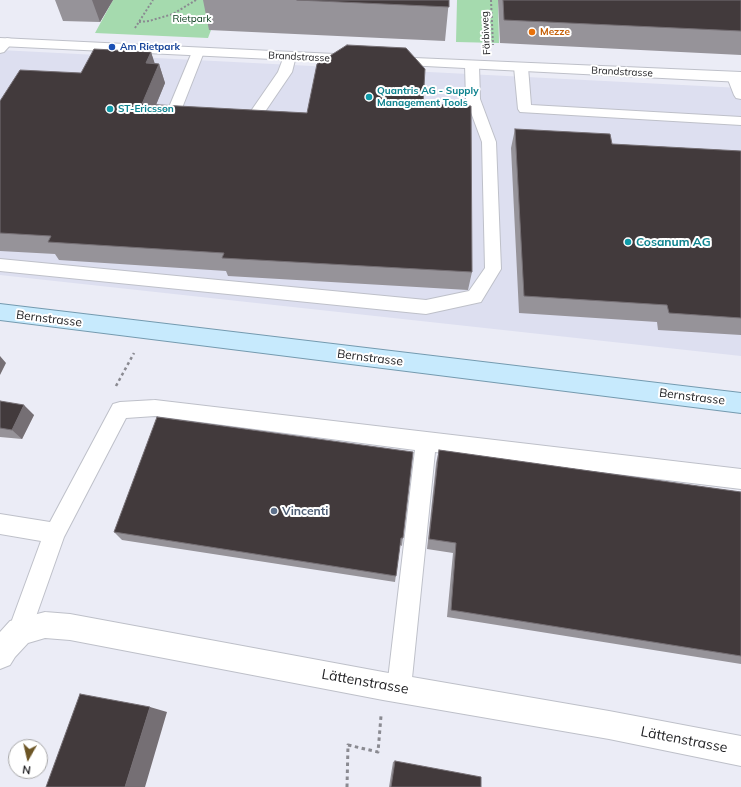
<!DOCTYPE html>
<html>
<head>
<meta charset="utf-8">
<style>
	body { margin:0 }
	#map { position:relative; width:741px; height:787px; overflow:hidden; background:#ebecf6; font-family:Mulish,sans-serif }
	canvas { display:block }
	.north { position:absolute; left:8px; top:739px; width:40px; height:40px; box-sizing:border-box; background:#fff; border:1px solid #a6a6a7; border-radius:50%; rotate:188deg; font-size:11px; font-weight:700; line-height:16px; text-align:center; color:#202023 }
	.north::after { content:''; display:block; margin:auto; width:14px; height:18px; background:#6c5525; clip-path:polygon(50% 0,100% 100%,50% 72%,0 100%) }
</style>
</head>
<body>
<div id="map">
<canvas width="741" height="787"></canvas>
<div class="north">N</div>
</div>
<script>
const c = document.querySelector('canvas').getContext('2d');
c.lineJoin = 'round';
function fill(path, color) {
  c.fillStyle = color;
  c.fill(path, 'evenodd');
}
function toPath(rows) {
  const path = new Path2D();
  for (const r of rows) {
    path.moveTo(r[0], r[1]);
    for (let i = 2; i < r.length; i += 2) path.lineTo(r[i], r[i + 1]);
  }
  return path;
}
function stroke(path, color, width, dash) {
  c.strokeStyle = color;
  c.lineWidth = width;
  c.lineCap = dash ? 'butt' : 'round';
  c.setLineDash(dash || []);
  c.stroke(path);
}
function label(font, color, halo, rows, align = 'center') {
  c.font = font + ' Mulish,sans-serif';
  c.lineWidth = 4;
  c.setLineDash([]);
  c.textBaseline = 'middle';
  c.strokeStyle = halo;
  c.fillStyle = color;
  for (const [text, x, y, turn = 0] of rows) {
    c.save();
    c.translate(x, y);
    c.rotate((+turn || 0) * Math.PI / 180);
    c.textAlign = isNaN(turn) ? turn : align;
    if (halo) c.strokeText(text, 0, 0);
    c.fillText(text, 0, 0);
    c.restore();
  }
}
fill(toPath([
	[0,50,741,88,741,356,0,275]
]), '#dddff0');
fill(toPath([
	[113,0,221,0,209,30,211,30,208,38,95,33],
	[457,0,498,0,499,43,456,42]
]), '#a5daae');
const lane = toPath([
	[7,38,11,39,13,42,4,52,0,53,0,42,7,38],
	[198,48,203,49,204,52,182,108,199,110,201,113,199,116,194,117,169,115,167,112,192,52,193,49,198,48],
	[290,52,295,53,296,56,292,72,260,119,255,120,231,118,229,115,231,112,251,111,278,72,284,56,285,53,290,52],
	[472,61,477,62,479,65,480,99,496,142,501,269,481,302,426,314,0,271,0,259,426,300,469,291,485,268,482,142,466,99,465,65,467,62,472,61],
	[521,63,526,64,528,67,531,105,741,117,741,125,520,112,518,109,514,67,516,64,521,63],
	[734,73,739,74,741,78,741,99,736,98,734,95,727,77,729,74,734,73],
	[155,400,741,469,741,489,435,452,411,688,408,697,399,700,390,697,387,688,415,450,155,416,126,418,64,537,28,639,20,643,12,639,8,631,41,541,0,534,0,514,50,522,113,404,120,402,155,400]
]);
const street = toPath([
	[0,38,356,55,361,56,363,59,361,62,356,63,0,46,0,38],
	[391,57,741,72,741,82,386,64,384,61,386,58,391,57],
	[45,612,70,614,383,672,609,711,741,736,741,766,609,739,383,700,70,640,45,638,28,643,15,657,10,665,0,669,0,632,10,621,45,612]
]);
const primary = toPath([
	[0,304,741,393,741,413,0,320,0,304]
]);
stroke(lane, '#bec0c9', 2);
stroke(street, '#bec0c9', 2);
stroke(primary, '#749aaf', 2);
stroke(toPath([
	[491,0,493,45],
	[139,22,149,21,173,14,196,0],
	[135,28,153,0]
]), '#8a8a91', 2, [2, 2]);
stroke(toPath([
	[116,386,134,353]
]), '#8a8a91', 2.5, [3, 3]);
stroke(toPath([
	[347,787,348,745,378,752,381,716]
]), '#8a8a91', 3, [3.5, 3.5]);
fill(lane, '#fff');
fill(street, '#fff');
fill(primary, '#c7eafd');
fill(toPath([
	[55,0,113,0,100,22,63,21],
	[203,0,449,0,445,41,209,30],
	[498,0,741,0,741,55,500,43],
	[151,52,154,63,159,64,165,83,156,105,307,113,423,104,472,272,468,290,228,276,226,271,59,260,55,254,0,251,0,101,81,73],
	[515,129,612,144,741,151,741,335,658,330,657,322,519,313,511,148],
	[0,401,34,415,22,439,0,437],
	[439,450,741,492,741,664,447,617,453,553,427,549,436,463],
	[413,452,402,546,400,545,395,582,122,540,114,532],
	[395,761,481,787,389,787,393,762]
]), '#969399');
fill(toPath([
	[92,0,113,0,100,22],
	[151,52,157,70,159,64,165,83,148,124,142,104,146,63],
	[0,356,6,363,0,375],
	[24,405,34,415,22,439,12,430],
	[150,707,167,712,145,787,125,787]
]), '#756f74');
const building = toPath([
	[297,0,449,0,449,7,297,0],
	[503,0,741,0,741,31,504,20,503,0],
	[347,45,406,48,425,69,423,104,471,106,472,272,222,258,224,253,48,242,51,236,0,233,0,101,20,70,81,73,94,49,151,52,146,63,159,64,142,104,307,113,317,64,347,45],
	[515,129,610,134,612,144,741,151,741,318,669,313,667,305,524,296,515,129],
	[0,401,24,405,12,430,0,428,0,401],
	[157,417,413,452,403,538,401,538,396,576,114,532,157,417],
	[439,450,741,492,741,656,451,610,456,543,429,539,439,450],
	[80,694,150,707,125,787,46,787,80,694],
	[395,761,481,777,481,787,391,787,395,761]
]);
fill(building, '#423a3c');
stroke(building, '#756f74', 1);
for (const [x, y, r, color] of [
	[532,32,4,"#e8710a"],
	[112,47,4,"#1a4fb4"],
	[369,97,4,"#0f9aa8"],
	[110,109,4,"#0f9aa8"],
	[628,242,4,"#0f9aa8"],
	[274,511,4,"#5c6f8a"]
]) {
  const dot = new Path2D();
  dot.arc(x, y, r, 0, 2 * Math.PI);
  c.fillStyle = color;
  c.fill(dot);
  stroke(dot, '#fff', 1.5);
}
label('10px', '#033916', '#fff', [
	["Rietpark",192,19]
]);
label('bold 10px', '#c56008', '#fff', [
	["Mezze",540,32]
], 'left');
label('10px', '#202023', '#fff', [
	["Färbiweg",486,33,-93],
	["Brandstrasse",299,57,3],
	["Brandstrasse",622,72,3]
]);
label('bold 10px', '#164399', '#fff', [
	["Am Rietpark",120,47]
], 'left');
label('bold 10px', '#0d838f', '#fff', [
	["Quantris AG - Supply",377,91],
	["Management Tools",377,103],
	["ST-Ericsson",118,109]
], 'left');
label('bold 12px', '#0d838f', '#fff', [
	["Cosanum AG",636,242]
], 'left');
label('12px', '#202023', '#fff', [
	["Bernstrasse",49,319,7],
	["Bernstrasse",370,358,7],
	["Bernstrasse",692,397,7]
]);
label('bold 12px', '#4e5e75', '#fff', [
	["Vincenti",282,511]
], 'left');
label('14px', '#202023', '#fff', [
	["Lättenstrasse",365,682,10],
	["Lättenstrasse",684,740,11]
]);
</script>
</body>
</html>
